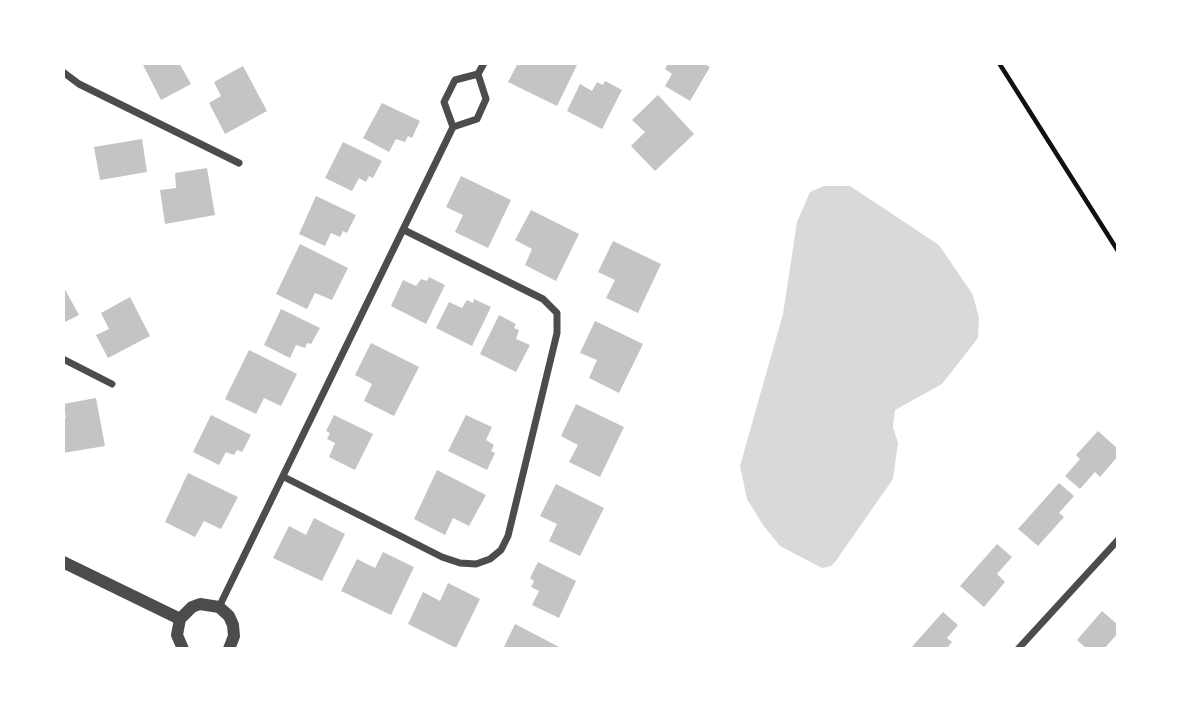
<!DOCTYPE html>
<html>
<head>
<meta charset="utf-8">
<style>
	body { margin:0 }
	#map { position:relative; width:1181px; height:712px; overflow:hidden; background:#fff; font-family:"Open Sans",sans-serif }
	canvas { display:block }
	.frame { position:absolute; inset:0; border:65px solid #fff; pointer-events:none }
</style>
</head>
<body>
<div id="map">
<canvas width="1181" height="712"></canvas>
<div class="frame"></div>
</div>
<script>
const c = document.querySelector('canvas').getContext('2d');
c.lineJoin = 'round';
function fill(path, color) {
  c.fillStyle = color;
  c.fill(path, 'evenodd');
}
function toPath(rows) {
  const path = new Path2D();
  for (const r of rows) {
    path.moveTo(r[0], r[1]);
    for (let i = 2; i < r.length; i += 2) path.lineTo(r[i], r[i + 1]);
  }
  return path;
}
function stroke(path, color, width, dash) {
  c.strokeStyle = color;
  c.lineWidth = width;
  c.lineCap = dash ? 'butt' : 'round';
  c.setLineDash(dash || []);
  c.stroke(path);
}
fill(toPath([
	[824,186,850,186,939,245,973,295,979,318,978,338,942,384,895,410,893,427,898,443,893,479,835,562,831,566,822,568,780,546,763,525,747,499,740,466,783,314,797,222,810,192]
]), '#d9d9d9');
fill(toPath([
	[142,63,179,63,191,84,161,100],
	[518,63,578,63,557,106,508,82],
	[668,63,703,63,710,67,690,101,665,86,672,74,665,69],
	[243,66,267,111,225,134,209,103,221,96,214,82],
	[605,81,622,90,602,129,567,111,580,84,592,91,597,82,603,85],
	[658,95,694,134,655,171,631,146,645,132,632,120],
	[382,103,420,121,412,138,408,136,405,142,396,139,389,152,363,138],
	[142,139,147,172,100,180,94,147],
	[343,142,382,161,373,178,369,176,366,182,359,178,352,191,325,178],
	[207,168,215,215,165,224,160,190,176,188,175,173],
	[461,176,511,200,488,248,455,232,463,215,446,207],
	[316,196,356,215,347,233,343,231,340,237,331,233,325,246,299,234],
	[531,210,579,234,556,281,525,265,532,249,515,240],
	[613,241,661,264,638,313,606,298,615,280,598,272],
	[300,244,348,268,332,300,315,293,307,309,276,294],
	[429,277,445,285,426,324,391,306,403,280,416,286,421,279,427,281],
	[63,286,79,315,63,323],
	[130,297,150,336,108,358,96,335,109,329,101,313],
	[474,299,491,307,472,346,436,328,449,302,462,308,467,300,473,303],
	[281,309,320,328,311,344,307,343,305,348,296,345,290,358,264,345],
	[499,315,516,324,514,328,519,330,516,339,530,345,516,372,480,354],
	[595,321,643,344,619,393,589,378,597,360,580,353],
	[371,343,419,367,394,416,364,401,372,384,355,375],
	[249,350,297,374,281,406,264,398,256,414,225,399],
	[96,398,105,446,63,453,63,419,66,418,63,404],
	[576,404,624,427,600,477,569,462,578,445,561,436],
	[211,415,251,435,242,452,237,450,234,455,226,452,219,465,193,452],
	[334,415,373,434,355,470,329,457,335,443,327,439,330,433,326,431],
	[466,415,492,427,486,440,494,445,491,451,495,453,487,470,448,451],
	[1098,431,1118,449,1118,456,1100,477,1095,472,1080,489,1065,476,1080,459,1076,455],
	[437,470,486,495,469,526,453,518,445,535,414,519],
	[188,473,238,497,221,529,204,521,195,537,165,522],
	[1059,483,1074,496,1059,513,1064,517,1038,546,1018,529],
	[556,484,604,508,580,556,549,541,557,524,540,516],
	[314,518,345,534,322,581,273,558,289,526,306,535],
	[997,544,1012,557,997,574,1005,582,984,607,960,586],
	[383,552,414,567,391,615,341,591,357,559,375,568],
	[538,562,576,581,559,618,532,605,539,591,531,587,534,581,530,578],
	[448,583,480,599,456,648,408,624,423,592,440,601],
	[1102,611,1118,625,1118,633,1104,649,1087,649,1077,640],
	[943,612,958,625,947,638,952,642,946,649,910,649],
	[515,624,563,649,503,649]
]), '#c4c4c4');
stroke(toPath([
	[999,63,1118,251]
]), '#111', 4.5);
stroke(toPath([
	[63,72,79,84,239,163],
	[478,74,455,80,444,102,453,127,477,119,486,99,478,74,484,63],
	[63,359,112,384],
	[284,477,442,557,460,563,476,564,490,559,501,550,508,536,557,333,557,313,543,299,404,230],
	[219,607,453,127],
	[1018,649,1118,540]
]), '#4c4c4c', 7);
stroke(toPath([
	[63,562,180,619],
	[183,649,177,635,180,619,192,607,200,604,219,607,229,616,233,625,234,636,229,649]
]), '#4c4c4c', 12);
</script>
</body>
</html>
